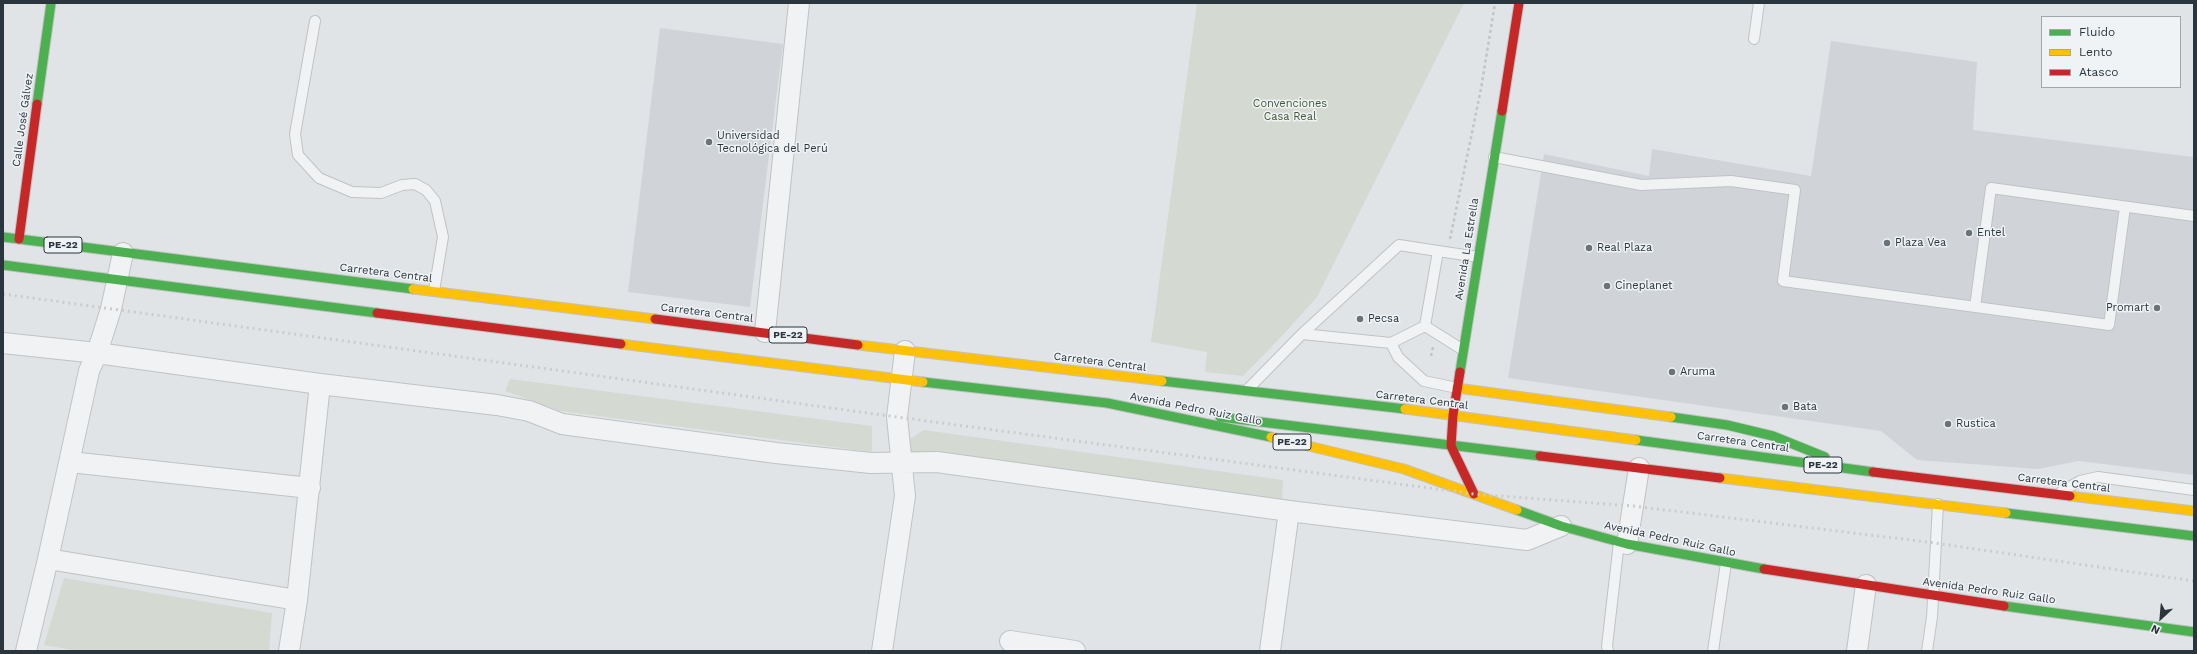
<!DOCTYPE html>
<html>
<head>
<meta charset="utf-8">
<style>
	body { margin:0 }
	#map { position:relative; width:2197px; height:654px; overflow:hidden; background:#e1e4e6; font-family:"Work Sans",sans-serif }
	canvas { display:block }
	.frame { position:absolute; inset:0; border:4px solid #2b353d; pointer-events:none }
	.legend { position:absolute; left:2041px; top:16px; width:140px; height:72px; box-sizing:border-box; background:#eff3f5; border:1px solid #a1a7ab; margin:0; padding:5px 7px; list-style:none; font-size:12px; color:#2b353d }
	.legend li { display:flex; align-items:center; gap:8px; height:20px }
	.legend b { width:20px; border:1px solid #a1a7ab }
	.north { position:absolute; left:2141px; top:598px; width:40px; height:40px; -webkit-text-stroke:3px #eff3f5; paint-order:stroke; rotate:206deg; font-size:11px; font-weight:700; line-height:16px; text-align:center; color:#2b353d }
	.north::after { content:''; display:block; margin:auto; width:14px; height:18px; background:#2b353d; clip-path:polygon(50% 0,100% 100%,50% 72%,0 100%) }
</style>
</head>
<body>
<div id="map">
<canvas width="2197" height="654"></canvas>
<div class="frame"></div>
<ul class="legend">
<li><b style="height:5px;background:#4caf50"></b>Fluido</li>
<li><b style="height:5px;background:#ffc107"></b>Lento</li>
<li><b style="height:5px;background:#c62828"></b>Atasco</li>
</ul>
<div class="north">N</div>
</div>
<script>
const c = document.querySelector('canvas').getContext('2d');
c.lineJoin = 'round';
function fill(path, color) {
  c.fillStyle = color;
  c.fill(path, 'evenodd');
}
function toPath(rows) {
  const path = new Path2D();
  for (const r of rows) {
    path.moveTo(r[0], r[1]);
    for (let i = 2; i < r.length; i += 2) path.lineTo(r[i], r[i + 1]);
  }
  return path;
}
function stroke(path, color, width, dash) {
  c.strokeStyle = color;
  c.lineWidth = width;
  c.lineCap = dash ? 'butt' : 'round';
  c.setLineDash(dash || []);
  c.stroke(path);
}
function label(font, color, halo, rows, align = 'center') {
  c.font = font + ' "Work Sans",sans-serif';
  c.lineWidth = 3;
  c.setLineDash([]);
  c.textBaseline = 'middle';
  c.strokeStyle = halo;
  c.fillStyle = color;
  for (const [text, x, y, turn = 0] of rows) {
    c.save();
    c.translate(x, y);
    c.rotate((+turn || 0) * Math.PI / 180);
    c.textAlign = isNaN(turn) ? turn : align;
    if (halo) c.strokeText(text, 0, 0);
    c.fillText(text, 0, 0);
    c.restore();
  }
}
fill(toPath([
	[660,28,783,44,750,307,628,292],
	[1831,41,1977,62,1973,130,2194,157,2194,475,2078,461,2038,469,1917,460,1881,431,1508,378,1544,154,1649,176,1652,149,1811,176]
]), '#d0d4d9');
fill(toPath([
	[1197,3,1464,3,1317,297,1281,337,1243,376,1205,372,1207,352,1151,342],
	[510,379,872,426,872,452,560,411,505,391],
	[924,430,1283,480,1282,501,907,455,902,444],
	[64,578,272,613,269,651,78,651,44,645]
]), '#d4d9d2');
const lane = toPath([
	[315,21,295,134,298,155,319,178,352,192,381,193,402,185,415,184,426,190,435,201,443,237,434,291],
	[1754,39,1759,3],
	[1494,157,1641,185,1731,181,1795,190,1783,281,2109,325,2125,207],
	[1975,307,1991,188,2194,216],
	[1425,326,1438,251,1478,257],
	[1425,326,1463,350],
	[1302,334,1399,245,1438,251],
	[1391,343,1398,357,1424,381,1457,388],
	[1247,390,1302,334,1391,343,1425,326],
	[2062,491,2080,481,2098,477,2194,490],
	[1608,651,1607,646,1619,542],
	[1713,651,1726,563],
	[1927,651,1932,617,1938,504]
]);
const street = toPath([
	[765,332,799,3],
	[3,343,97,353,320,384,497,405,529,411,562,424,776,453,871,463,937,462,1289,511,1527,540,1561,526],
	[70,462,310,488],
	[1627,544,1639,468],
	[48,559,297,600],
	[1010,641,1075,651],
	[26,651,48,559,89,371,97,353,111,309,123,253],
	[289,651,297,600,320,384],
	[882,651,905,496,897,417,905,351],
	[1270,651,1289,511],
	[1857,651,1866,585]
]);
const fast = toPath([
	[37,104,51,3],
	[3,237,413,289],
	[3,265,377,313],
	[1460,372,1502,111],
	[1162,381,1405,409],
	[923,382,1107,403,1271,437],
	[1220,417,1540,456],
	[1671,417,1727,425,1773,436,1825,457],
	[1636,440,1873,472],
	[1517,510,1561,526,1627,544,1764,569],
	[2006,513,2194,536],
	[2004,606,2194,632]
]);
const slow = toPath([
	[413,289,655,319],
	[621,344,923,382],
	[858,345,1162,381],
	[1457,388,1671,417],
	[1405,409,1636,440],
	[1271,437,1404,469,1517,510],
	[1720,478,2006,513],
	[2070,496,2194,511]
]);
const jam = toPath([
	[1502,111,1519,3],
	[19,239,37,104],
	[377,313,621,344],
	[655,319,858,345],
	[1460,372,1453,415,1451,446,1474,494],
	[1540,456,1720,478],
	[1873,472,2070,496],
	[1764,569,2004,606]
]);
stroke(lane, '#c0c2c4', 12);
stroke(street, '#c0c2c4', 22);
stroke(fast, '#c0c2c4', 11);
stroke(slow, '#c0c2c4', 11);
stroke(jam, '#c0c2c4', 11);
stroke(toPath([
	[1450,239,1481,89,1495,3],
	[1431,356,1433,347]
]), '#c0c4c5', 2.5, [3, 3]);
stroke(lane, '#f0f2f3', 10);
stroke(street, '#f0f2f3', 20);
stroke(fast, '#4caf50', 9);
stroke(slow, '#ffc107', 9);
stroke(jam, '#c62828', 9);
stroke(toPath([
	[3,294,897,417,1474,494,1633,506,1935,543,2194,581]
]), '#cacccd', 3, [2, 4]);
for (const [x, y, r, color] of [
	[709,142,4,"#6b7278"],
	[1969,233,4,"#6b7278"],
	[1887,243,4,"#6b7278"],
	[1589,248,4,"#6b7278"],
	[1607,286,4,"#6b7278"],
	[2157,308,4,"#6b7278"],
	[1360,319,4,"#6b7278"],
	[1672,372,4,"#6b7278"],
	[1785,407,4,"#6b7278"],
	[1948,424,4,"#6b7278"]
]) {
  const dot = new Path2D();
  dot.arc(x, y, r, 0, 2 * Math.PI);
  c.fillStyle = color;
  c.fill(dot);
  stroke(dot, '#eff3f5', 1.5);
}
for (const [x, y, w] of [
	[63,245,38],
	[788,335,38],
	[1292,442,38],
	[1823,465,38]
]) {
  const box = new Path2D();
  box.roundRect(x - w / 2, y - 8, w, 16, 3);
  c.fillStyle = '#eff3f5';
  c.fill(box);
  stroke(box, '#2b353d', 1);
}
label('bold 10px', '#2b353d', null, [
	["PE-22",63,245],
	["PE-22",788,335],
	["PE-22",1292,442],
	["PE-22",1823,465]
]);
label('11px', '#455739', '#eff3f5', [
	["Convenciones",1290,104],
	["Casa Real",1290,117]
]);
label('11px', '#2b353d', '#eff3f5', [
	["Calle José Gálvez",23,120,-82],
	["Avenida La Estrella",1467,249,-81],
	["Carretera Central",386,273,7],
	["Carretera Central",707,313,7],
	["Carretera Central",1100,362,7],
	["Carretera Central",1422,400,7],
	["Avenida Pedro Ruiz Gallo",1196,409,11],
	["Carretera Central",1743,442,8],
	["Carretera Central",2064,483,7],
	["Avenida Pedro Ruiz Gallo",1670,539,12],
	["Avenida Pedro Ruiz Gallo",1989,591,8]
]);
label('11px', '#2b353d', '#eff3f5', [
	["Universidad",717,136],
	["Tecnológica del Perú",717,149],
	["Entel",1977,233],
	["Plaza Vea",1895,243],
	["Real Plaza",1597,248],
	["Cineplanet",1615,286],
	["Promart",2149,308,"right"],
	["Pecsa",1368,319],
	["Aruma",1680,372],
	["Bata",1793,407],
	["Rustica",1956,424]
], 'left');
</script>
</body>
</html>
